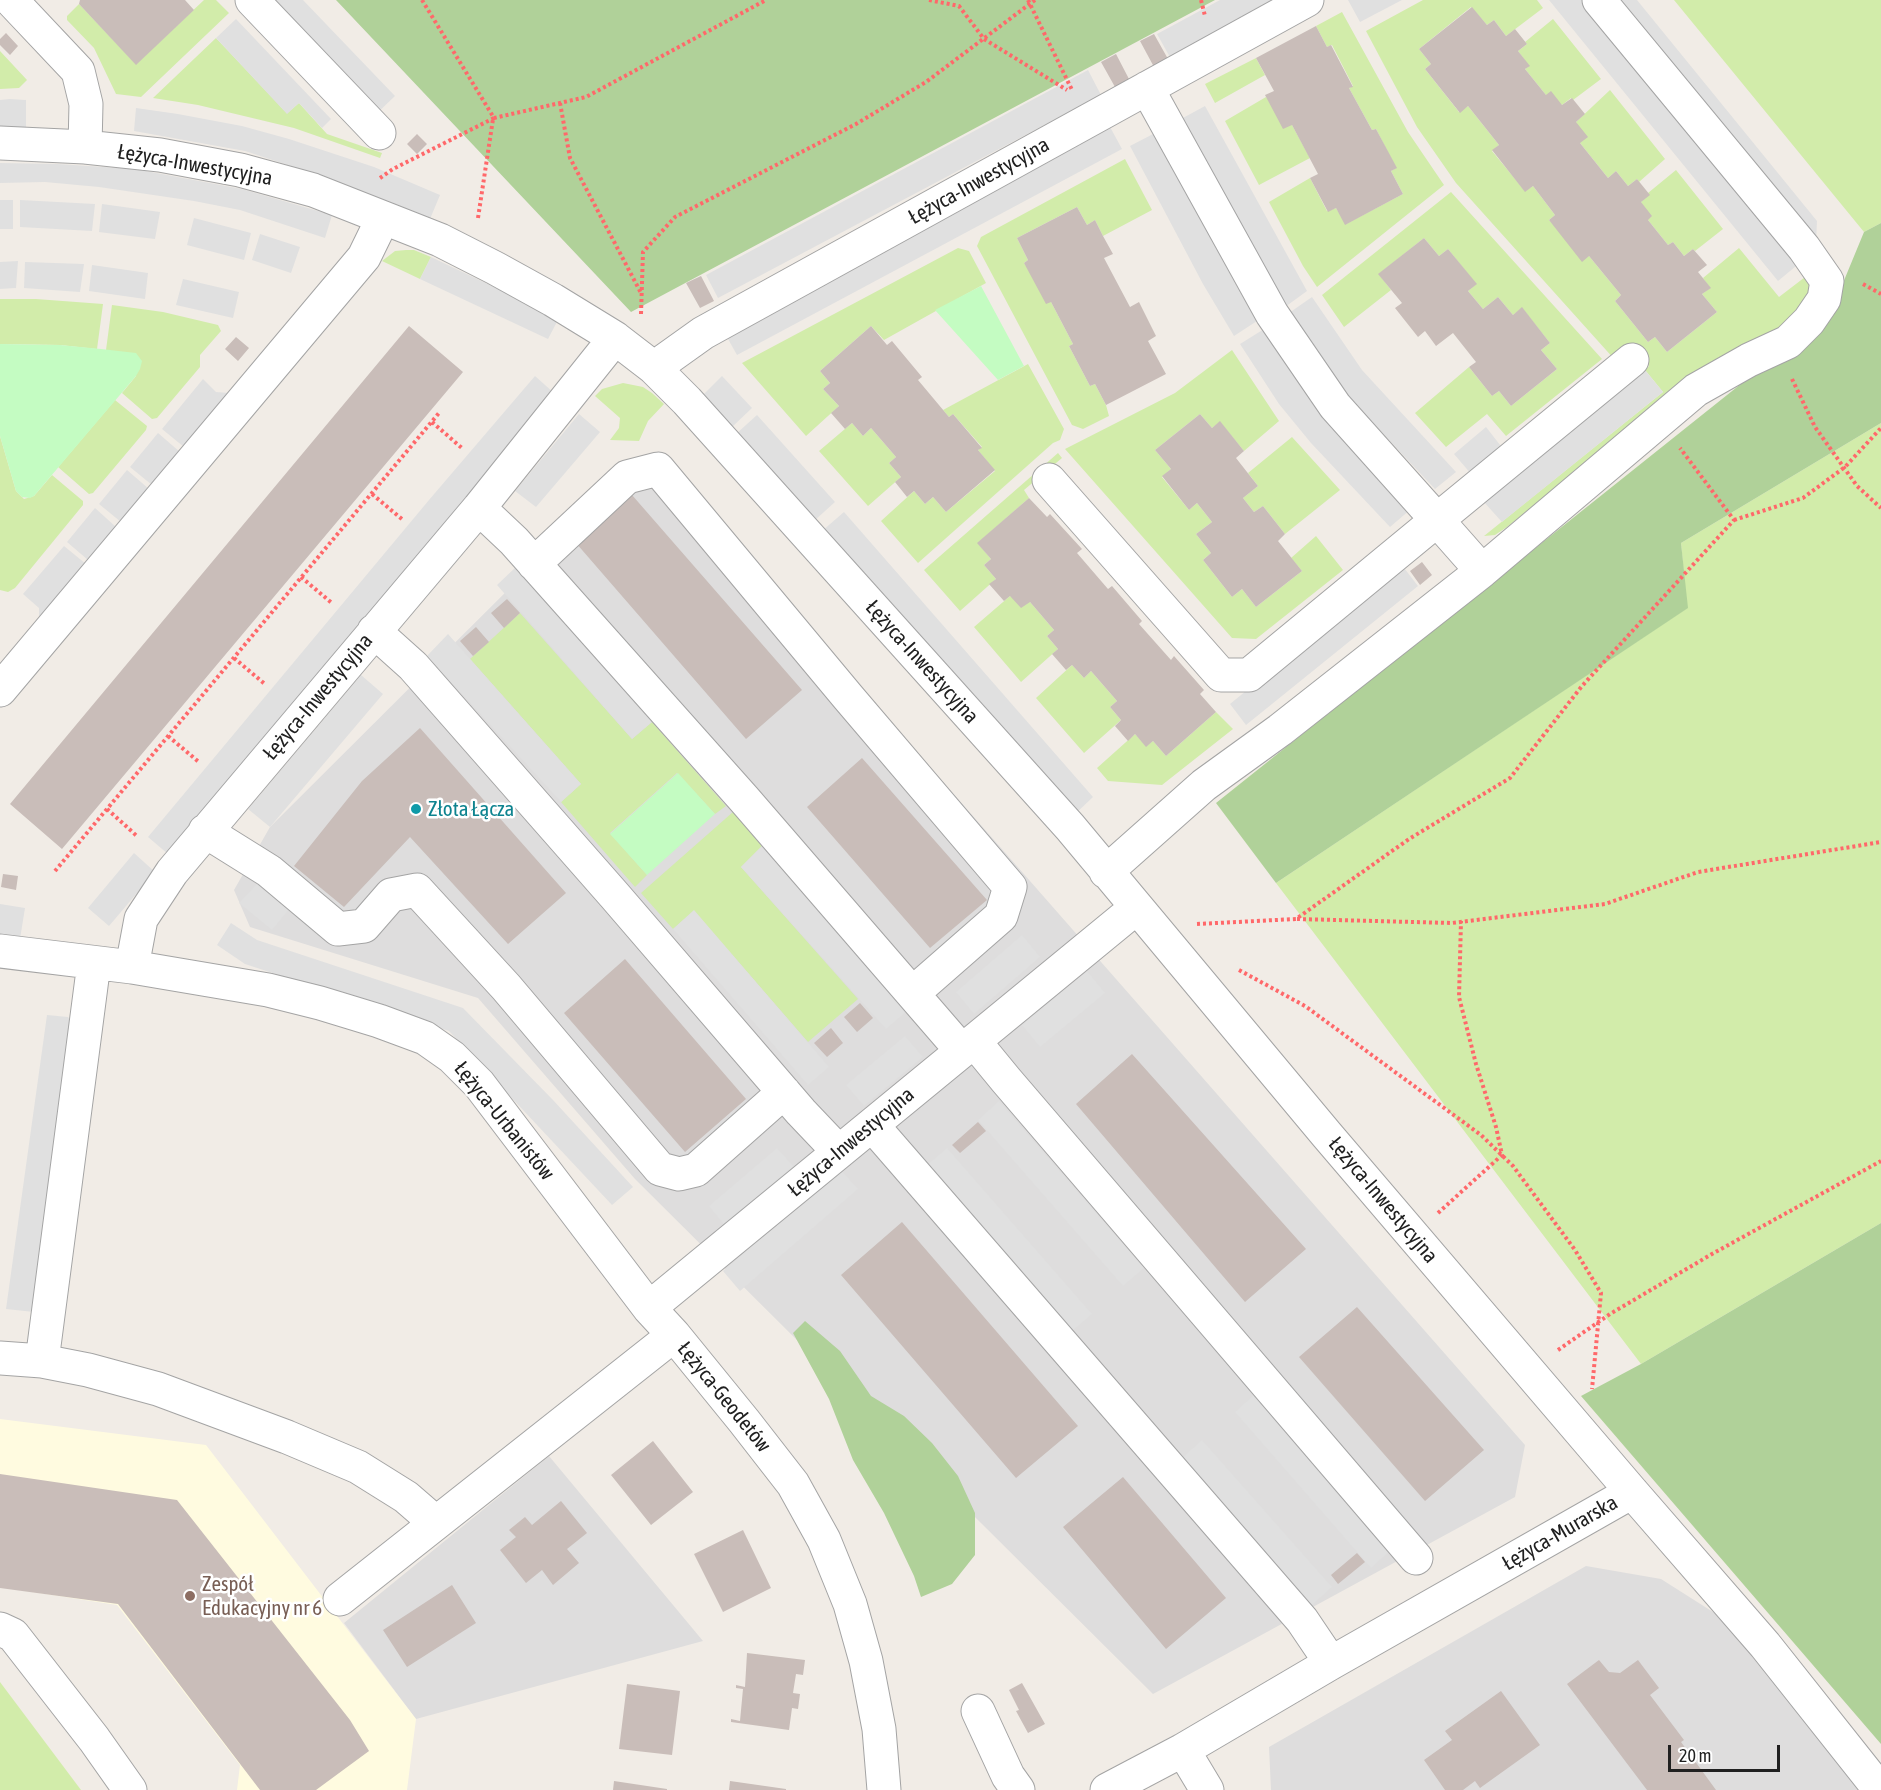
<!DOCTYPE html>
<html>
<head>
<meta charset="utf-8">
<style>
	body { margin:0 }
	#map { position:relative; width:1881px; height:1790px; overflow:hidden; background:#f1ece6; font-family:"Asap Condensed",sans-serif }
	canvas { display:block }
	.scale { position:absolute; left:1668px; top:1745px; width:112px; height:27px; box-sizing:border-box; border:3px solid #202020; border-top:0; padding-left:8px; font-size:18px; line-height:21px; white-space:nowrap; color:#202020; -webkit-text-stroke:4px #fff; paint-order:stroke }
</style>
</head>
<body>
<div id="map">
<canvas width="1881" height="1790"></canvas>
<div class="scale">20 m</div>
</div>
<script>
const c = document.querySelector('canvas').getContext('2d');
c.lineJoin = 'round';
function fill(path, color) {
  c.fillStyle = color;
  c.fill(path, 'evenodd');
}
function toPath(rows) {
  const path = new Path2D();
  for (const r of rows) {
    path.moveTo(r[0], r[1]);
    for (let i = 2; i < r.length; i += 2) path.lineTo(r[i], r[i + 1]);
  }
  return path;
}
function stroke(path, color, width, dash) {
  c.strokeStyle = color;
  c.lineWidth = width;
  c.lineCap = dash ? 'butt' : 'round';
  c.setLineDash(dash || []);
  c.stroke(path);
}
function label(font, color, halo, rows, align = 'center') {
  c.font = font + ' "Asap Condensed",sans-serif';
  c.lineWidth = 5;
  c.setLineDash([]);
  c.textBaseline = 'middle';
  c.strokeStyle = halo;
  c.fillStyle = color;
  for (const [text, x, y, turn = 0] of rows) {
    c.save();
    c.translate(x, y);
    c.rotate((+turn || 0) * Math.PI / 180);
    c.textAlign = isNaN(turn) ? turn : align;
    if (halo) c.strokeText(text, 0, 0);
    c.fillText(text, 0, 0);
    c.restore();
  }
}
fill(toPath([
	[664,464,1525,1445,1515,1497,1153,1694,635,1179,478,998,250,927,234,890,270,827,547,551],
	[549,1456,703,1641,416,1719,344,1623],
	[1586,1566,1661,1579,1765,1645,1881,1790,1271,1790,1269,1747]
]), '#dedddd');
fill(toPath([
	[0,1419,206,1445,416,1719,407,1790,237,1790,240,1765,117,1605,0,1587]
]), '#fffbe0');
fill(toPath([
	[204,0,216,0,229,13,141,97,116,94,94,48,67,20,67,16,79,4,136,64],
	[1423,0,1537,0,1543,8,1506,36,1494,20,1487,25,1471,7,1419,49,1431,64,1425,69,1459,112,1468,106,1499,145,1492,151,1525,191,1533,186,1555,215,1549,220,1589,256,1621,295,1615,301,1648,342,1655,337,1667,352,1717,312,1702,294,1710,288,1703,278,1739,248,1779,297,1809,274,1810,296,1802,312,1765,338,1718,358,1507,527,1495,535,1484,536,1663,392,1645,370,1649,366,1633,346,1615,360,1456,183,1417,127,1366,31],
	[1674,0,1881,0,1881,223,1864,232],
	[1342,12,1408,132,1444,185,1317,287,1303,266,1269,202,1310,178,1327,211,1336,208,1346,224,1403,194,1391,171,1396,168,1376,129,1372,130,1349,88,1353,86,1332,45,1327,47,1316,26],
	[1553,19,1601,79,1573,100,1571,98,1562,105,1546,95,1525,69,1529,66,1518,51,1527,44,1525,42],
	[216,38,287,113,299,103,327,134,382,153,380,158,294,128,198,105,153,98],
	[0,51,27,80,19,88,0,89],
	[1256,58,1265,75,1215,103,1205,84],
	[1610,90,1665,159,1639,182,1637,179,1628,186,1616,171,1608,178,1580,143,1576,122],
	[1266,97,1292,125,1310,158,1259,185,1225,121],
	[1125,159,1152,210,1103,236,1095,220,1087,225,1077,207,1017,238,1028,260,1024,263,1051,302,1073,344,1069,346,1090,386,1095,384,1106,405,1109,416,1083,429,1072,425,977,246,981,237],
	[1676,170,1723,229,1695,251,1693,249,1684,256,1673,242,1668,245,1648,220,1641,202,1648,193],
	[1451,192,1602,359,1506,436,1487,414,1446,447,1415,413,1469,367,1492,396,1499,391,1511,406,1557,369,1541,350,1550,343,1522,308,1513,315,1498,297,1483,309,1468,291,1476,284,1448,249,1439,256,1424,238,1379,274,1391,290,1344,327,1322,295],
	[958,248,969,251,986,283,884,340,871,326,820,371,830,383,823,389,839,406,806,436,742,363],
	[406,250,414,250,431,257,420,279,382,261,395,251],
	[0,299,36,299,103,304,97,349,60,345,0,344],
	[112,305,163,312,218,325,221,331,200,355,200,367,157,418,152,419,122,393,136,376,106,350],
	[1232,350,1279,421,1244,451,1220,422,1212,428,1200,414,1155,450,1171,469,1162,477,1189,510,1197,503,1212,522,1196,534,1211,553,1203,560,1232,597,1242,589,1256,607,1302,571,1291,558,1316,536,1343,570,1256,639,1232,638,1065,449,1175,393],
	[1028,364,1064,429,1060,440,1053,443,918,563,881,521,914,491,925,504,933,497,946,512,995,471,978,450,982,447,953,414,949,417,943,410],
	[623,383,643,387,652,393,664,404,648,421,639,441,610,440,619,428,620,418,595,396,602,389],
	[115,400,147,426,146,430,93,493,89,494,58,467],
	[852,423,863,436,871,428,896,457,889,463,901,477,868,506,819,451],
	[1881,423,1881,1223,1641,1364,1276,883,1687,608,1681,543],
	[0,436,16,491,24,499,34,496,52,475,83,501,83,505,15,588,8,592,0,590],
	[1292,437,1340,490,1285,534,1263,506,1254,512,1243,498,1258,486,1248,473],
	[1058,453,1062,458,1024,490,1029,498,978,543,991,559,984,565,996,579,960,611,924,570],
	[1010,596,1030,602,1054,630,1047,636,1058,649,1021,682,974,627],
	[520,613,632,739,652,722,726,806,715,814,677,773,610,833,647,875,635,887,561,802,581,784,470,659],
	[1072,665,1084,678,1091,671,1117,701,1110,707,1121,720,1084,753,1036,698],
	[1216,712,1233,729,1162,785,1108,781,1097,768,1135,734,1146,746,1153,741,1166,756],
	[733,812,762,846,741,867,858,999,808,1042,694,911,673,929,641,893],
	[0,1682,81,1790,0,1790]
]), '#d2ecaa');
fill(toPath([
	[336,0,1215,0,631,312],
	[1881,223,1881,423,1681,543,1688,608,1276,883,1216,803,1831,312,1864,232],
	[1881,1223,1881,1744,1581,1396,1641,1364],
	[805,1321,840,1351,871,1396,904,1416,932,1443,958,1476,975,1513,975,1555,952,1584,921,1597,914,1576,884,1513,853,1460,829,1399,793,1333]
]), '#b0d199');
fill(toPath([
	[981,286,1024,366,998,380,935,310],
	[0,344,60,345,101,349,136,353,142,361,140,369,136,376,34,496,30,498,22,497,16,491,0,436],
	[678,773,715,814,647,875,610,834]
]), '#c4fcc2');
fill(toPath([
	[256,0,303,0,395,96,371,119],
	[1220,0,1281,0,1171,59,1157,34],
	[1348,0,1402,0,1360,22],
	[1549,0,1585,0,1801,262,1778,281],
	[1618,0,1637,0,1817,221,1816,244],
	[236,19,331,119,322,128,299,103,287,114,216,38],
	[1088,70,1101,95,718,298,706,275],
	[10,99,26,100,26,127,0,128,0,100],
	[1205,106,1307,291,1285,307,1181,119],
	[136,108,178,114,242,126,289,139,374,167,440,195,430,219,315,174,245,151,134,131],
	[1109,125,1122,149,737,355,723,330],
	[1155,133,1229,272,1257,321,1234,336,1203,284,1130,146],
	[0,163,58,164,135,169,242,189,332,215,325,238,240,210,194,201,99,187,45,182,0,183],
	[0,200,13,200,13,229,0,229],
	[20,200,95,204,92,231,20,227],
	[102,204,160,212,155,239,99,232],
	[194,218,251,233,244,260,187,245],
	[260,234,300,247,291,273,252,260],
	[431,257,559,318,548,339,420,279],
	[18,261,16,288,0,289,0,262],
	[25,262,84,264,80,292,24,288],
	[92,265,148,273,145,299,89,291],
	[183,279,239,292,233,318,176,305],
	[1312,297,1362,370,1456,472,1435,489,1339,387,1289,313],
	[1264,329,1299,383,1343,435,1411,509,1390,527,1311,443,1279,404,1240,344],
	[1645,370,1663,392,1502,522,1483,501],
	[535,376,554,393,168,854,148,837,429,500],
	[722,376,752,408,731,428,702,396],
	[203,379,216,392,229,393,184,447,162,429],
	[579,414,600,432,536,507,515,491],
	[757,415,835,502,814,521,736,434],
	[1486,427,1504,450,1472,475,1454,454],
	[158,433,180,452,152,485,130,467],
	[127,470,149,489,121,522,99,504],
	[95,508,116,527,88,560,67,542],
	[844,512,1093,797,1072,817,822,531],
	[64,546,86,564,39,619,39,608,23,594],
	[1401,564,1418,586,1246,725,1230,704],
	[517,566,652,722,632,739,497,585],
	[448,634,581,784,561,802,427,656],
	[361,675,383,694,270,827,248,809],
	[762,846,907,1011,886,1029,741,867],
	[134,853,155,872,109,926,88,908],
	[269,871,300,896,272,930,239,903],
	[0,904,25,908,20,939,0,937],
	[694,910,829,1067,808,1085,673,929],
	[231,923,257,940,463,1008,553,1100,633,1187,612,1205,449,1031,245,964,217,945],
	[1022,935,1040,957,974,1014,956,992],
	[1087,971,1105,993,1040,1047,1022,1025],
	[47,1015,68,1017,73,1025,34,1312,6,1309],
	[905,1036,923,1057,864,1106,846,1085],
	[999,1101,1144,1268,1123,1286,978,1120],
	[777,1148,795,1168,726,1227,709,1206],
	[947,1148,1092,1314,1071,1332,926,1166],
	[840,1169,858,1189,740,1291,723,1271],
	[1255,1394,1392,1549,1371,1568,1235,1412],
	[1202,1440,1332,1587,1311,1606,1182,1458]
]), '#e0e0e0');
fill(toPath([
	[80,0,185,0,194,10,136,65,79,4],
	[1472,7,1487,25,1494,20,1506,36,1515,29,1527,44,1518,51,1530,66,1525,69,1546,95,1551,91,1562,105,1572,98,1585,114,1576,122,1588,137,1580,143,1608,178,1616,171,1628,186,1637,179,1650,195,1641,202,1652,216,1648,220,1668,245,1673,242,1684,256,1693,249,1707,265,1698,272,1711,288,1702,294,1717,312,1667,352,1655,337,1648,342,1615,301,1621,295,1589,256,1582,262,1549,220,1555,215,1533,186,1525,192,1492,150,1499,145,1468,106,1460,113,1425,69,1431,64,1419,49],
	[1316,26,1327,47,1331,45,1353,87,1349,88,1372,130,1376,129,1397,168,1391,171,1403,194,1345,225,1336,208,1328,212,1310,178,1318,174,1292,125,1283,129,1265,95,1274,91,1256,58],
	[6,33,18,46,10,55,0,45,0,39],
	[1154,34,1168,59,1154,67,1140,41],
	[1116,54,1129,79,1115,87,1101,62],
	[417,134,427,144,417,154,407,144],
	[1077,207,1087,225,1095,220,1103,236,1113,254,1104,258,1130,307,1139,302,1156,336,1148,341,1166,374,1106,405,1095,384,1090,386,1069,346,1073,344,1051,302,1046,304,1024,263,1028,260,1017,238],
	[1424,238,1439,256,1448,249,1477,284,1468,291,1483,309,1498,297,1513,315,1522,307,1550,343,1541,350,1557,369,1511,406,1499,391,1492,396,1469,367,1476,362,1453,333,1436,346,1425,331,1418,337,1395,308,1402,303,1378,274],
	[701,276,714,301,700,308,686,283],
	[409,326,463,372,62,849,10,804],
	[871,326,887,345,892,341,922,377,918,380,949,417,953,414,982,448,978,450,995,470,946,512,933,497,925,504,914,491,907,497,895,482,901,477,889,463,896,457,871,428,863,436,852,423,845,429,831,413,839,406,823,389,830,383,820,371],
	[236,337,249,348,238,361,225,349],
	[1200,414,1212,428,1220,421,1244,451,1236,458,1258,486,1243,498,1254,512,1263,506,1285,534,1278,541,1302,571,1256,607,1242,589,1232,597,1203,560,1211,553,1196,534,1212,522,1197,503,1189,510,1162,476,1171,469,1155,450],
	[632,495,802,690,746,739,576,543],
	[1029,498,1047,517,1050,514,1082,549,1077,553,1108,589,1112,586,1142,621,1139,624,1171,660,1174,656,1204,690,1200,694,1216,712,1166,756,1153,741,1146,747,1135,734,1128,741,1115,726,1121,720,1110,707,1117,701,1091,671,1084,678,1072,665,1066,670,1052,654,1058,649,1047,636,1054,630,1030,602,1021,608,1010,596,1004,601,989,584,996,579,984,565,991,559,977,543],
	[1422,562,1432,575,1420,585,1410,571],
	[507,599,520,613,504,628,491,613],
	[476,627,489,642,473,656,460,641],
	[420,728,566,893,508,944,410,837,344,907,294,866,362,781],
	[862,758,987,900,930,948,807,807],
	[3,874,18,876,16,890,1,887],
	[625,959,746,1099,685,1152,564,1013],
	[860,1003,873,1018,857,1032,844,1017],
	[831,1028,843,1043,827,1057,814,1043],
	[1132,1054,1306,1249,1245,1302,1076,1104],
	[978,1122,986,1131,960,1153,952,1145],
	[902,1222,1078,1426,1016,1478,841,1275],
	[1357,1307,1484,1450,1425,1501,1299,1357],
	[653,1441,693,1492,651,1525,611,1475],
	[0,1474,177,1500,350,1720,369,1751,316,1790,260,1790,118,1604,0,1588],
	[1123,1477,1226,1598,1166,1649,1063,1527],
	[561,1501,587,1533,567,1549,579,1563,553,1585,542,1570,526,1583,500,1550,516,1537,509,1530,525,1517,532,1525],
	[743,1530,771,1588,723,1612,694,1554],
	[1357,1553,1365,1562,1338,1584,1331,1575],
	[452,1585,476,1623,407,1667,383,1630],
	[747,1653,805,1660,803,1675,796,1674,793,1693,800,1694,798,1709,792,1708,789,1730,731,1722,731,1719,740,1721,743,1689,736,1688,736,1685,745,1687],
	[1599,1660,1609,1672,1620,1673,1638,1660,1659,1688,1650,1695,1684,1740,1681,1742,1716,1790,1647,1790,1567,1684],
	[1022,1683,1045,1724,1028,1733,1016,1711,1019,1710,1009,1690],
	[627,1684,680,1691,672,1755,619,1749],
	[1501,1691,1540,1745,1480,1788,1475,1781,1463,1790,1445,1790,1424,1760,1452,1740,1445,1731],
	[614,1781,667,1789,667,1790,613,1790],
	[730,1781,786,1789,786,1790,729,1790]
]), '#c9bdb9');
const minor = toPath([
	[11,0,78,71,86,104,85,147],
	[252,0,379,133],
	[0,143,85,147,160,155,240,170,313,190,440,240,495,268,553,300,615,338,654,368,687,401,1070,827,1327,1135,1632,1492,1765,1645,1880,1790],
	[654,368,703,333,1307,0],
	[1049,480,1221,675,1249,675,1437,520,1335,406,1272,314,1147,88],
	[479,508,514,541,744,799,962,1051],
	[534,564,627,477,658,469,848,697,1010,887,1001,916,913,993],
	[1482,571,1696,390,1749,360,1788,342,1809,321,1824,299,1827,281,1804,248,1599,0],
	[374,631,413,666,615,896,801,1112,839,1152],
	[0,690,364,257,383,218],
	[205,831,269,871,338,929,364,926,391,895,417,890,506,987,660,1169,679,1174,696,1170,784,1092],
	[1106,872,1204,785,1280,730,1482,571,1437,520,1632,360],
	[0,951,132,967,268,990,320,1003,379,1021,425,1038,452,1057,479,1084,649,1308,674,1335],
	[132,967,141,919,172,872,479,508,615,338],
	[974,1041,1006,1080,1416,1558],
	[872,1125,1302,1620,1331,1663],
	[649,1308,1136,908],
	[0,1358,42,1361,94,963],
	[42,1361,88,1370,158,1389,287,1437,358,1467,406,1497,436,1523],
	[340,1599,674,1335,744,1421,793,1484,824,1540,850,1604,866,1661,879,1729,884,1790],
	[0,1629,13,1635,94,1739,130,1790],
	[978,1711,1008,1776,1018,1790],
	[1107,1790,1183,1750],
	[1207,1790,1183,1750,1331,1663,1632,1492]
]);
stroke(minor, '#a4a4a4', 35);
stroke(toPath([
	[422,0,494,118,586,97,766,0],
	[929,0,959,6,984,39,1067,90],
	[1028,0,1072,90],
	[1201,0,1205,16],
	[560,103,570,158,641,293],
	[380,178,393,169,494,118],
	[478,218,493,119],
	[1863,284,1881,294],
	[641,314,643,252,675,217,856,124,926,82,1035,0],
	[1792,379,1815,427,1857,486,1881,508],
	[432,422,463,449],
	[372,494,403,520],
	[1734,520,1803,498,1845,467,1881,428],
	[301,577,333,604],
	[234,658,266,685],
	[168,736,200,763],
	[107,809,138,837],
	[55,871,439,413],
	[1297,919,1452,923,1605,904,1698,872,1881,842],
	[1197,924,1296,919,1409,839,1510,778,1582,686,1734,520,1680,448],
	[1239,970,1305,1006,1481,1135,1513,1166,1575,1250,1601,1293,1592,1389],
	[1438,1213,1502,1155,1496,1127,1476,1064,1459,997,1461,921],
	[1558,1350,1610,1314,1712,1254,1881,1161]
]), '#ff686a', 4, [3, 3]);
stroke(minor, '#fff', 33);
for (const [x, y, r, color] of [
	[416,809,6,"#0f9aa8"],
	[190,1596,6,"#8d6e63"]
]) {
  const dot = new Path2D();
  dot.arc(x, y, r, 0, 2 * Math.PI);
  c.fillStyle = color;
  c.fill(dot);
  stroke(dot, '#fff', 2);
}
label('21px', '#202020', '#fff', [
	["Łężyca-Inwestycyjna",195,165,10],
	["Łężyca-Inwestycyjna",979,181,-29],
	["Łężyca-Inwestycyjna",922,662,48],
	["Łężyca-Inwestycyjna",318,697,-50],
	["Łężyca-Urbanistów",504,1121,51],
	["Łężyca-Inwestycyjna",851,1142,-40],
	["Łężyca-Inwestycyjna",1383,1200,50],
	["Łężyca-Geodetów",724,1397,51],
	["Łężyca-Murarska",1560,1533,-30]
]);
label('21px', '#0d838f', '#fff', [
	["Złota Łącza",428,809]
], 'left');
label('21px', '#785e54', '#fff', [
	["Zespół",202,1584],
	["Edukacyjny nr 6",202,1608]
], 'left');
</script>
</body>
</html>
